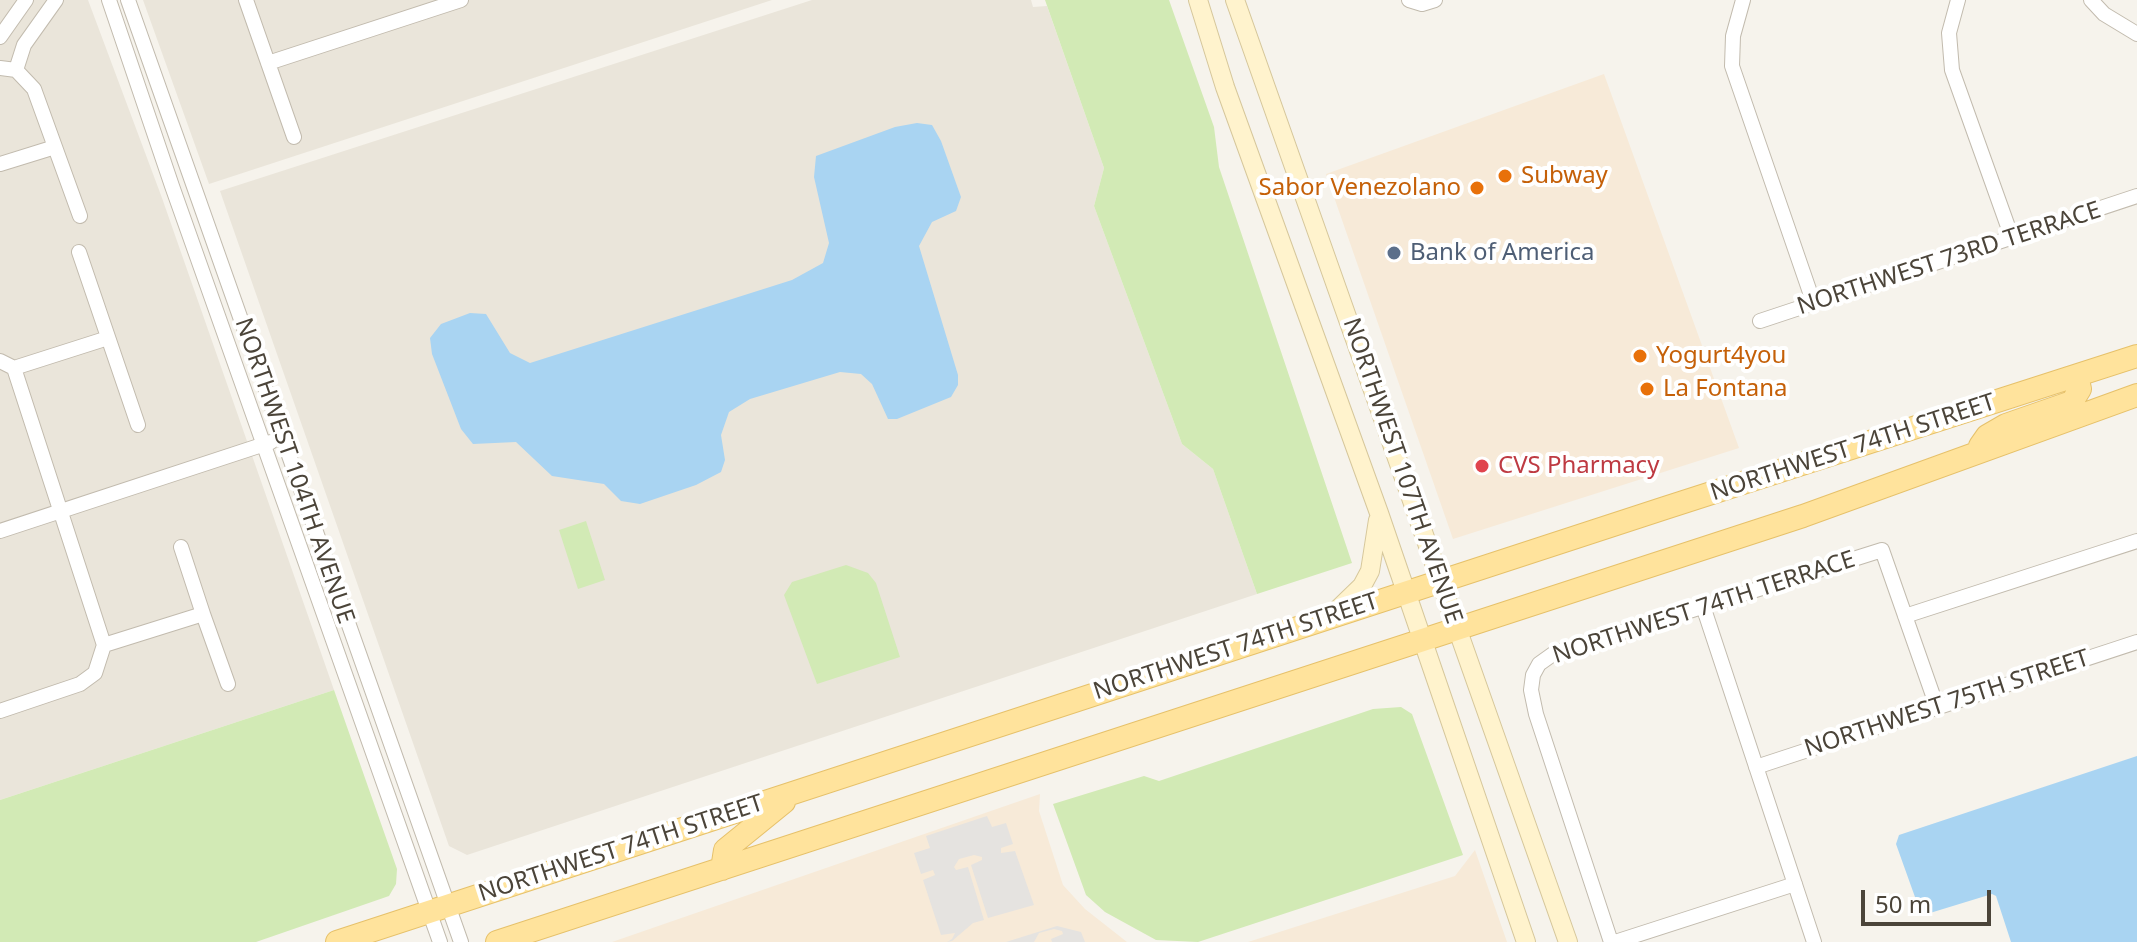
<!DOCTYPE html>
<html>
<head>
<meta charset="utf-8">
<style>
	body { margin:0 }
	#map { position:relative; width:2137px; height:942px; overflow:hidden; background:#f6f3ec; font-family:"Noto Sans",sans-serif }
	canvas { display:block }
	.scale { position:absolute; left:1861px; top:890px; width:130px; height:36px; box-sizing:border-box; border:4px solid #4b4439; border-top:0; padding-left:10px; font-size:24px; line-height:28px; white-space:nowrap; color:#4b4439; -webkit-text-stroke:6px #fff; paint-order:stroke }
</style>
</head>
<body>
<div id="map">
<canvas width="2137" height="942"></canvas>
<div class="scale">50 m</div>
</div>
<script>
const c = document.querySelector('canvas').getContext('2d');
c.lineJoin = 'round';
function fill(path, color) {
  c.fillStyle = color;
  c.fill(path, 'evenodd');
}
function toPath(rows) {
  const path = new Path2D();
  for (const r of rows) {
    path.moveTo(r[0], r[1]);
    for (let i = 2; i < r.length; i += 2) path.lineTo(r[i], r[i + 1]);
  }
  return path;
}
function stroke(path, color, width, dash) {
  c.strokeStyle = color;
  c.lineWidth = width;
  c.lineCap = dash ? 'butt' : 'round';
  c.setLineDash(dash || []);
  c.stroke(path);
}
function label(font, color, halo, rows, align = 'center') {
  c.font = font + ' "Noto Sans",sans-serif';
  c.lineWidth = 8;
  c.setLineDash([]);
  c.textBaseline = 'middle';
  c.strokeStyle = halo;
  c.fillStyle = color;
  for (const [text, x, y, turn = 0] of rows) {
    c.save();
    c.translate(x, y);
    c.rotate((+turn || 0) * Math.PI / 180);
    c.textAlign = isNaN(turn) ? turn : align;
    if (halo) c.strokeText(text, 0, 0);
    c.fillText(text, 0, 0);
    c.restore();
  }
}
fill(toPath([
	[0,0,88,0,162,198,334,690,0,800],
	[143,0,772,0,209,184],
	[812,0,1031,0,1033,7,1047,6,1104,168,1094,206,1182,444,1213,469,1257,594,467,855,449,846,220,191]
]), '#eae5da');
fill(toPath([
	[1604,74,1739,448,1453,539,1326,174],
	[1040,794,1039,811,1063,885,1085,909,1127,942,612,942],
	[1475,850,1507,942,1248,942,1455,876]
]), '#f7ead8');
fill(toPath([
	[1045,0,1169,0,1214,127,1219,167,1352,563,1257,594,1213,469,1182,444,1094,206,1104,168],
	[586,521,605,580,578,589,559,530],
	[846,565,868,573,876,583,900,657,817,684,784,595,792,582],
	[334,690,397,869,396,884,389,896,256,942,0,942,0,800],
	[1401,707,1412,714,1463,855,1198,942,1156,940,1105,912,1086,895,1053,804,1144,776,1159,781,1373,709]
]), '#d2eab5');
fill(toPath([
	[987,816,992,827,1006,823,1013,844,1001,848,1001,853,1015,851,1034,905,988,918,971,865,982,860,982,857,974,855,959,859,954,867,956,870,968,867,984,920,973,923,952,941,947,942,952,939,955,933,941,935,923,880,935,875,933,870,921,874,914,853,930,848,926,836],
	[1057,926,1081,932,1085,942,1052,942,1051,939,1063,934,1062,931,1054,929,1039,933,1034,942,1006,942]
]), '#e5e3e0');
fill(toPath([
	[917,123,932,125,941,141,961,197,956,211,932,222,919,246,958,375,958,385,951,397,897,419,888,419,872,384,861,374,840,372,750,399,729,412,721,435,725,460,721,472,696,485,640,504,621,501,604,484,552,476,516,442,473,444,461,429,432,354,430,338,441,324,470,313,486,314,510,353,530,363,792,280,823,263,829,243,814,177,816,156,895,127],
	[2137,756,2137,942,2011,942,1996,896,1992,894,1930,913,1920,911,1896,844,1899,835]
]), '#a9d4f2');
const minor = toPath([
	[109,0,172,186,440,942],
	[128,0,461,942],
	[246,0,294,137],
	[1409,0,1422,4,1435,0],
	[1743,0,1733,36,1732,66,1814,304],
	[1958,0,1949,33,1952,70,2012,238],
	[2091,0,2104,14,2137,34],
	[0,37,26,0],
	[268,63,461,0],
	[0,68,16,70],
	[16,70,34,89,80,216],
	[16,70,24,45,56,0],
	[0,164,55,147],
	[79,252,138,425],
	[1760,321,2137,196],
	[0,361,14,368,104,645,95,673,80,684,0,711],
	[14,368,108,338],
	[0,531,271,442],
	[1703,606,1814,942],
	[203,614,228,684],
	[1905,616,2137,541],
	[104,645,203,614,181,547],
	[1756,767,2137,642],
	[1611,942,1536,714,1531,690,1533,675,1539,664,1553,654,1882,550,1937,707],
	[1615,942,1795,884]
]);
const secondary = toPath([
	[1198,0,1225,87,1379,513,1526,942],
	[1235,0,1568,942],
	[1332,615,1362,586,1370,571,1378,520]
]);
const primary = toPath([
	[1980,446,1987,436,2006,425,2072,402,2080,389,2077,376],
	[722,869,725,850,784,802],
	[337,942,1665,508,2137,356],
	[497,942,1803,516,2137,395]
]);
stroke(minor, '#c2bbae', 16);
stroke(secondary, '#d6c79b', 20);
stroke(primary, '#e6c16a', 24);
stroke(minor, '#fff', 14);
stroke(secondary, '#fff3cd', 18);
stroke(primary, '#ffe39c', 22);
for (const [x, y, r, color] of [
	[1505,176,8,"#e8710a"],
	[1477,188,8,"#e8710a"],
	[1394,253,8,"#5c6f8a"],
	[1640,356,8,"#e8710a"],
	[1647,389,8,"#e8710a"],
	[1482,466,8,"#e0444e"]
]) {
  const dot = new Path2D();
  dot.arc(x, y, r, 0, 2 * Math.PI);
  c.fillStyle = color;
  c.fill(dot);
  stroke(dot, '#fff', 3);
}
label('24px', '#c56008', '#fff', [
	["Subway",1521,176],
	["Sabor Venezolano",1461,188,"right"],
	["Yogurt4you",1656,356],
	["La Fontana",1663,389]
], 'left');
label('24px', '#4e5e75', '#fff', [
	["Bank of America",1410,253]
], 'left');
label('24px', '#4b4439', '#fff', [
	["NORTHWEST 73RD TERRACE",1949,259,-18],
	["NORTHWEST 74TH STREET",1853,448,-18],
	["NORTHWEST 104TH AVENUE",294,471,71],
	["NORTHWEST 107TH AVENUE",1402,471,71],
	["NORTHWEST 74TH TERRACE",1704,608,-18],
	["NORTHWEST 74TH STREET",1236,647,-18],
	["NORTHWEST 75TH STREET",1947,704,-18],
	["NORTHWEST 74TH STREET",621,849,-18]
]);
label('24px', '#be3a42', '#fff', [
	["CVS Pharmacy",1498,466]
], 'left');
</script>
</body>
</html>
